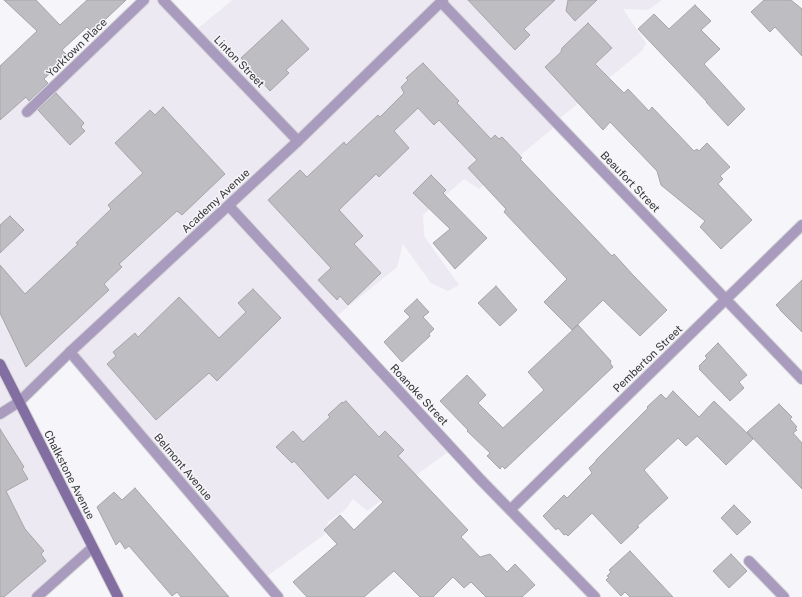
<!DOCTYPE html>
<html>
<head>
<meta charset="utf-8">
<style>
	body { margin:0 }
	canvas { display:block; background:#f6f5f9 }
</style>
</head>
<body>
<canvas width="802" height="597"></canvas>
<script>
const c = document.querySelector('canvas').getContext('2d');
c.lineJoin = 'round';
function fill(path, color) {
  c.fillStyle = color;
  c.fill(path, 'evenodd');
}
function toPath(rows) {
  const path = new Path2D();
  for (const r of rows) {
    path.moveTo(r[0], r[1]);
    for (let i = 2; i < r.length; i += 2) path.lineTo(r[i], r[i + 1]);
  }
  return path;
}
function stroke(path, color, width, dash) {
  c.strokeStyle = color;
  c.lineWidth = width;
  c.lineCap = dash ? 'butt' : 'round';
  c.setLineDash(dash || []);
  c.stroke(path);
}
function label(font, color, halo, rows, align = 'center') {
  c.font = font + ' "Public Sans",sans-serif';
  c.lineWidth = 3;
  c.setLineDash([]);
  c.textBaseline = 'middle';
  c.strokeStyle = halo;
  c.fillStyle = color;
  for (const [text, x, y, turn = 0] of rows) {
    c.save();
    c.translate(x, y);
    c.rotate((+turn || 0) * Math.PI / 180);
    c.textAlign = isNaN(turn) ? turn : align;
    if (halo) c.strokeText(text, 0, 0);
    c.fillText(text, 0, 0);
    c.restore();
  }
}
fill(toPath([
	[143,0,161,0,196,30,232,0,662,0,648,10,623,9,646,43,642,51,559,119,551,130,479,189,464,179,423,215,424,236,459,285,448,291,431,283,403,244,397,267,332,320,446,445,448,452,367,511,353,499,345,510,328,522,324,535,263,579,67,354,22,399,92,541,83,551,32,597,0,597,0,72,34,103]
]), '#ede9f3');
const building = toPath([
	[4,0,36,0,60,25,87,0,126,0,92,32,87,27,62,50,68,56,44,79,48,83,29,101,26,97,0,120,0,66,37,31,4,0],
	[468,0,555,0,524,29,530,35,515,50,468,0],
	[568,0,597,0,575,21,566,11,568,0],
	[764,0,791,0,802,9,802,56,775,27,770,32,751,12,764,0],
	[695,5,711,21,701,30,720,49,704,64,745,109,728,126,706,102,707,102,638,29,654,14,669,29,695,5],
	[282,20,309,49,286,70,289,73,270,91,241,58,282,20],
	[588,23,612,48,595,64,624,93,628,89,649,111,652,107,694,151,697,149,699,151,707,143,730,167,720,176,723,179,718,184,752,220,721,249,700,227,705,221,661,185,657,171,610,122,603,130,545,67,561,52,562,48,588,23],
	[423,63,459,101,457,103,491,139,495,135,499,139,502,137,522,158,520,159,612,256,614,254,633,275,667,310,640,336,603,300,572,330,544,302,567,279,504,212,506,209,468,168,477,160,439,120,434,125,418,108,394,131,409,148,379,177,376,174,339,210,363,236,354,244,381,273,348,305,340,296,337,300,318,280,331,268,268,200,300,170,307,177,344,142,346,145,378,115,380,117,404,93,401,87,408,80,406,78,423,63],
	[56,93,84,123,81,127,85,131,70,145,38,110,56,93],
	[163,107,225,174,182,215,177,211,119,264,122,267,104,284,109,290,26,367,0,313,0,265,25,294,78,244,76,243,111,209,108,205,143,173,115,143,150,110,155,115,163,107],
	[431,175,446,190,443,193,487,238,455,269,433,243,450,229,413,193,431,175],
	[10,216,24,230,0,253,0,225,10,216],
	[802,280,802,332,780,310,780,309,776,305,802,280],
	[496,286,517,310,500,326,478,303,496,286],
	[253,289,281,318,217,381,209,373,156,420,107,364,116,356,113,352,135,333,138,337,179,297,219,338,246,312,238,303,253,289],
	[417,299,429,312,423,317,434,329,429,334,430,336,402,362,384,342,410,317,404,311,417,299],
	[578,325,611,361,610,363,613,367,505,469,502,466,500,469,487,456,490,453,467,431,468,430,440,401,467,375,486,395,478,403,503,428,544,390,528,372,578,325],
	[718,343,747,375,739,382,744,388,730,401,699,369,700,368,699,366,707,358,705,356,718,343],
	[673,391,699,417,714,401,753,439,726,465,697,436,686,446,678,438,644,470,668,498,637,526,639,527,621,544,592,513,568,536,566,534,564,535,558,528,556,530,543,516,564,495,567,498,592,473,589,468,596,461,596,460,648,408,647,407,661,394,666,399,673,391],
	[346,401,379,437,385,431,404,450,398,456,468,530,461,537,480,557,490,554,507,572,515,564,535,585,522,597,486,597,471,582,464,588,453,577,433,597,420,597,394,571,364,597,307,597,293,582,337,544,324,530,340,515,354,530,383,502,355,474,328,499,294,461,292,463,276,447,293,431,303,442,330,417,328,415,342,402,343,403,346,401],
	[779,404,792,417,790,419,797,427,795,428,797,430,793,433,802,443,802,489,747,432,779,404],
	[0,429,24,467,22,469,28,479,6,491,25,529,44,551,41,554,46,561,4,597,0,597,0,429],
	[135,488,187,548,229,597,181,597,177,592,172,596,129,546,125,549,120,541,116,545,97,507,114,492,122,500,135,488],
	[734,505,751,522,737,535,721,518,734,505],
	[630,551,673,597,630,597,625,592,621,596,606,580,609,577,607,576,611,572,609,570,630,551],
	[731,554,747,571,729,588,713,571,731,554]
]);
fill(building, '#bebdc1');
stroke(building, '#a7a5a9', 1);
const minor = toPath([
	[163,0,298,141],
	[441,2,802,379],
	[27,112,144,0],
	[229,206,480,479,595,597],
	[70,352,278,597],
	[510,510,802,225],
	[749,561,784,597],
	[37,597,92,548]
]);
const tertiary = toPath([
	[0,414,19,402,70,352,298,141,443,0]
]);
const secondary = toPath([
	[0,364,118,597]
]);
stroke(minor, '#d3d2d6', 12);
stroke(tertiary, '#d3d2d6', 12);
stroke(secondary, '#d3d2d6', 12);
stroke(minor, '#a89bbd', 10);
stroke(tertiary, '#a89bbd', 10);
stroke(secondary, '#836ea1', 10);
label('11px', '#353536', '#f6f5f9', [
	["Yorktown Place",77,48,-44],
	["Linton Street",239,62,46],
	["Beaufort Street",630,182,46],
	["Academy Avenue",216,201,-43],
	["Pemberton Street",648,359,-44],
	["Roanoke Street",419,395,47],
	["Belmont Avenue",183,467,50],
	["Chalkstone Avenue",69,475,63]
]);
</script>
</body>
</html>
